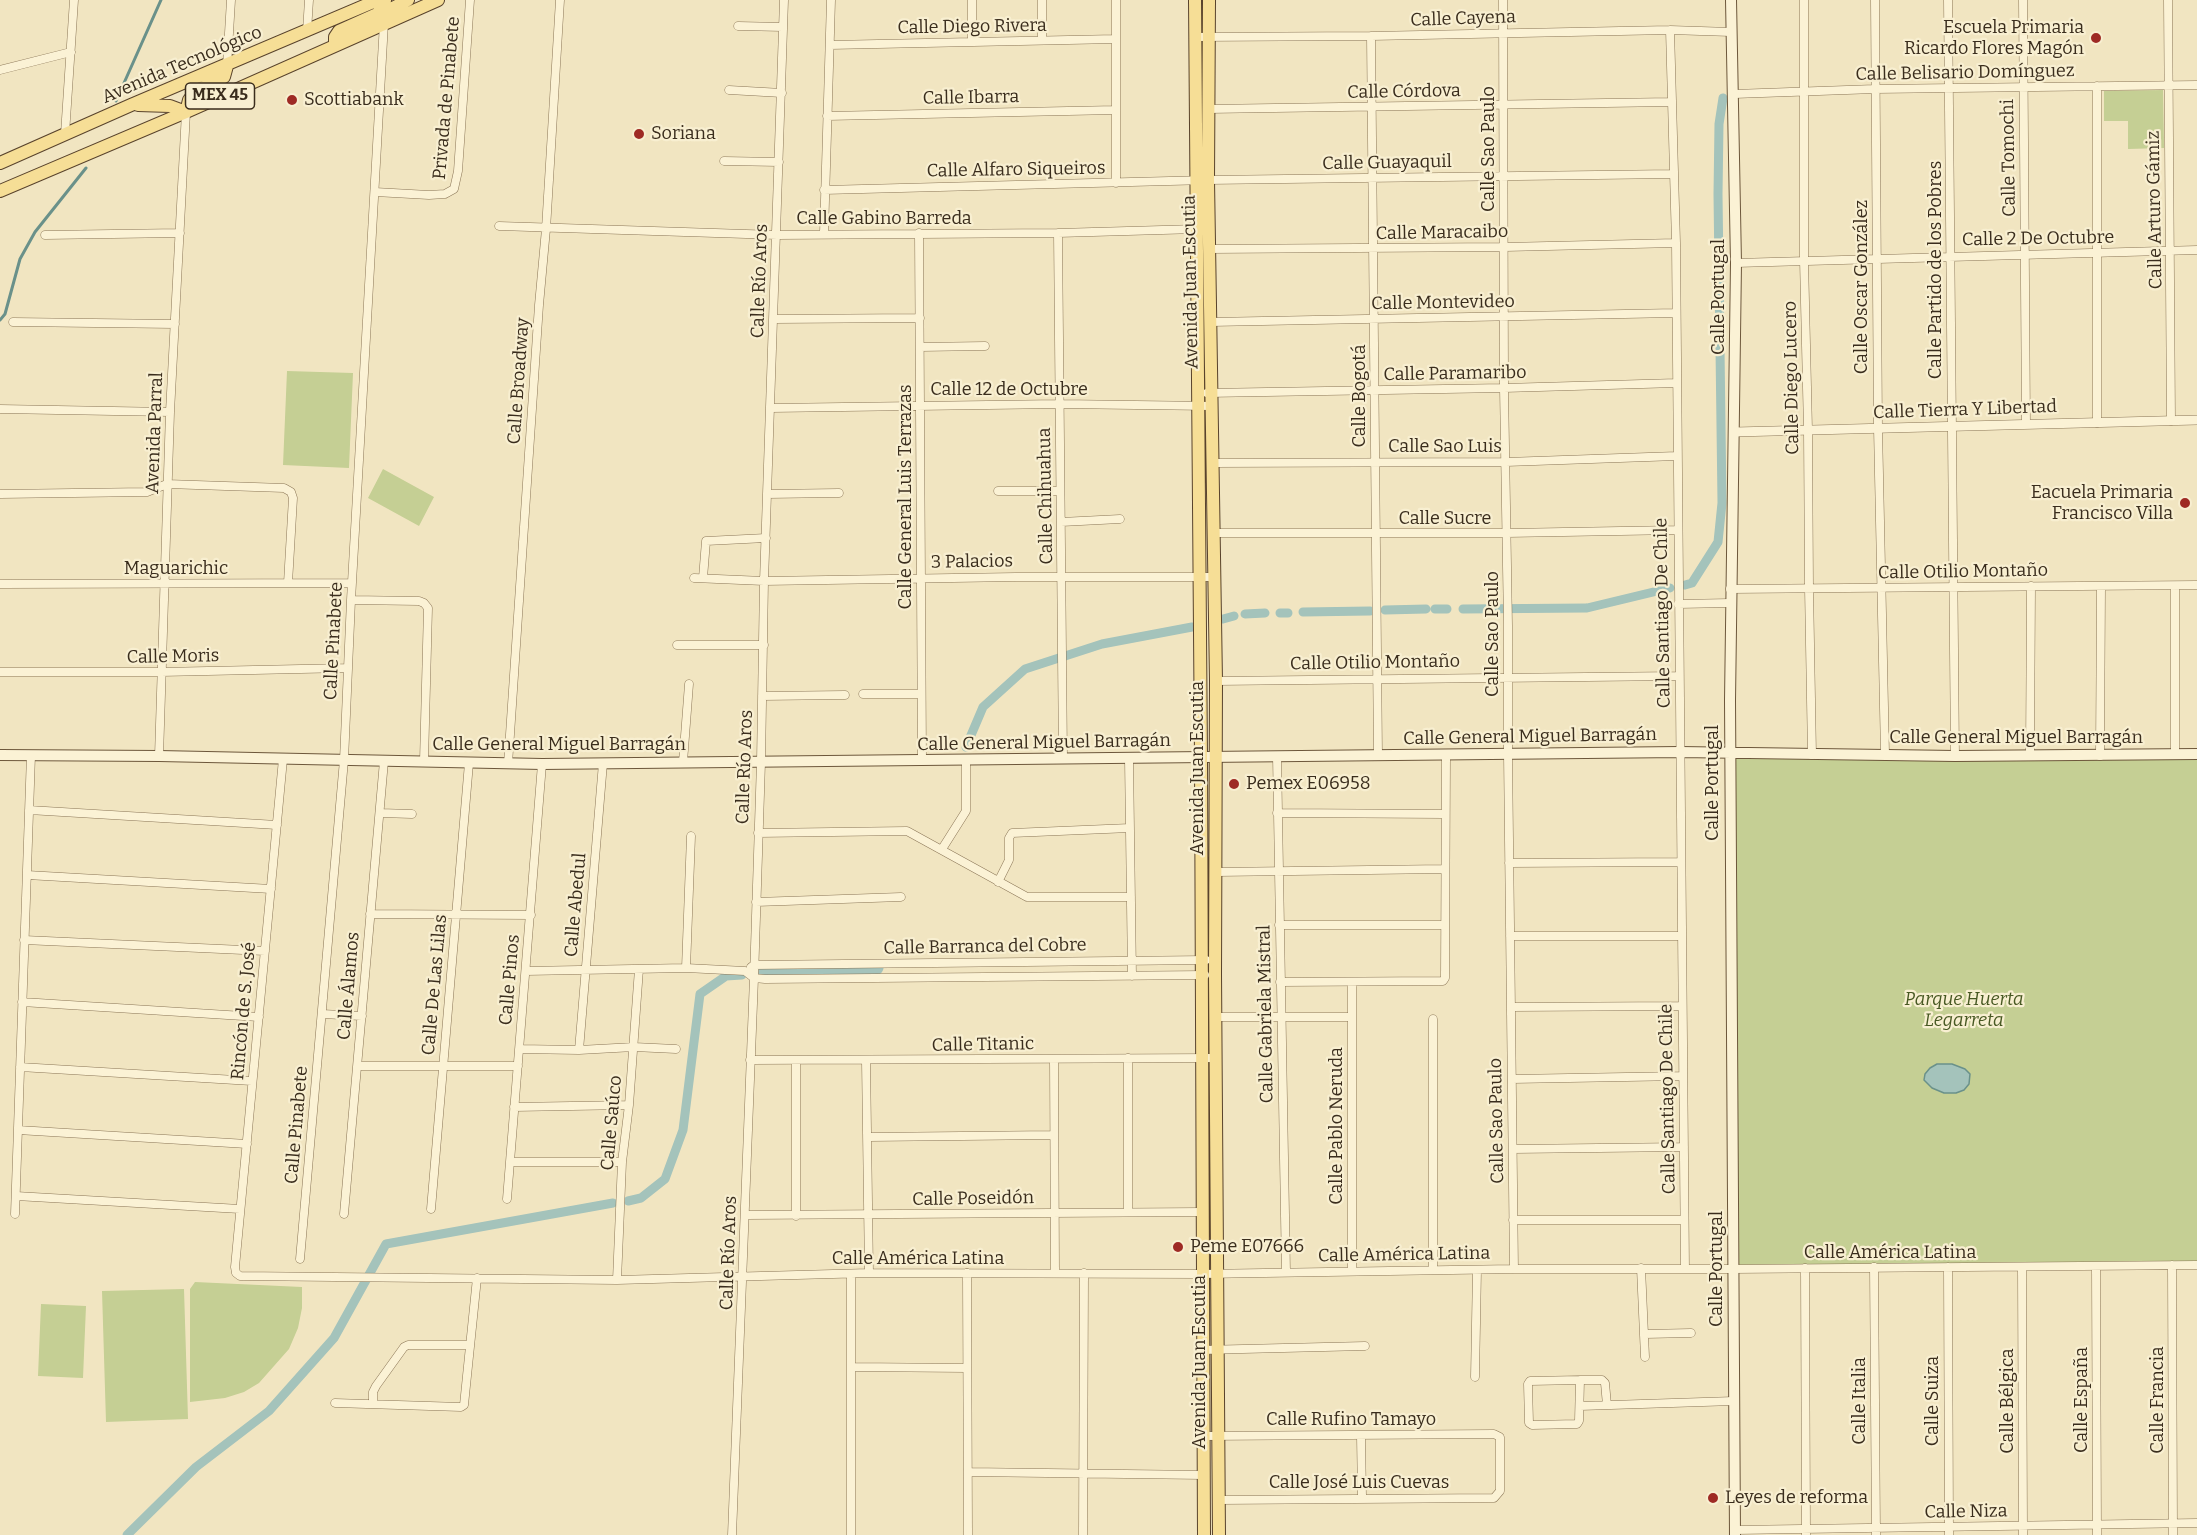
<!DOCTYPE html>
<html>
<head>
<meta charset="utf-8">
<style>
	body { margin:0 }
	canvas { display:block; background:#f1e5c1 }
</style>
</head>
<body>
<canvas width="2197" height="1535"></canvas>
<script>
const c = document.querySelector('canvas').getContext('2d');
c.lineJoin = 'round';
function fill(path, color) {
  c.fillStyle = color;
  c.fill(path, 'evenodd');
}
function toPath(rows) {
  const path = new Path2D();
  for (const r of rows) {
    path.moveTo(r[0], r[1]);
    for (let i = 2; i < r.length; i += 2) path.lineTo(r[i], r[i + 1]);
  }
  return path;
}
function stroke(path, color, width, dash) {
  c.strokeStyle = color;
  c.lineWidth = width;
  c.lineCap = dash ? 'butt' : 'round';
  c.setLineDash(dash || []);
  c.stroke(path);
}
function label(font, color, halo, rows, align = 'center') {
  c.font = font + ' Bitter,serif';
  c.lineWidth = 4.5;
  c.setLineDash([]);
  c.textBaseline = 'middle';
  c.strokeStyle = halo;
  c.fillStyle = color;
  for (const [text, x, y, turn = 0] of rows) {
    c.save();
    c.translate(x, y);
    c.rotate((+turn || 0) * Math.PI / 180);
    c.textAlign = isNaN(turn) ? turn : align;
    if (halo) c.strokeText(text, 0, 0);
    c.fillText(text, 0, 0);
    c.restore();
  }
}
fill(toPath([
	[2163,90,2164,148,2128,149,2128,121,2104,121,2104,91],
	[287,371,353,373,349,468,283,465],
	[383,469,434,497,419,526,368,498],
	[1730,752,2197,754,2197,1265,1733,1269],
	[195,1282,302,1287,302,1308,298,1328,289,1349,259,1383,244,1392,225,1398,190,1402,190,1289],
	[184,1289,188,1419,106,1422,102,1291],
	[41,1304,86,1306,83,1378,38,1376]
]), '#c5cf94');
const water = toPath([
	[1937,1064,1952,1064,1965,1069,1970,1074,1969,1084,1964,1090,1956,1093,1944,1093,1932,1088,1924,1080,1925,1074,1930,1068,1937,1064]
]);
fill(water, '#a4c3bb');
stroke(water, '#6a918a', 1.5);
stroke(toPath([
	[116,101,161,0],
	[0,320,5,314,20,259,35,232,86,168]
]), '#6a918a', 3);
stroke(toPath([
	[1685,585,1692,583,1718,542,1722,503,1718,194,1719,124,1723,98],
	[1435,609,1447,609],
	[1463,609,1587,608,1670,588],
	[1385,610,1426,609],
	[1303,612,1370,611],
	[1280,613,1288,613],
	[1245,614,1265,613],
	[1223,619,1234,616],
	[966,747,983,707,1025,669,1102,644,1192,627],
	[755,973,775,971,878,970,879,968],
	[628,1201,641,1198,665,1179,683,1130,700,994,726,976,742,975],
	[127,1535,196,1467,269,1411,334,1338,386,1244,613,1203]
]), '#a4c3bb', 9);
const minor = toPath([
	[972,0,972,42],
	[1116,0,1116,183],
	[1503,0,1504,388,1508,625,1508,754,1514,1269],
	[1804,0,1804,260,1808,430,1809,588,1812,755],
	[1875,0,1878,428,1885,754],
	[1948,0,1955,756],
	[2023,0,2026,424],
	[2168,0,2171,421],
	[738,26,783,27],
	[1670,30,1676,243,1685,1269],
	[307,31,309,0],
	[1371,36,1378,756],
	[1195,37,1371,36,1670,30,1731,32],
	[1042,40,1042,0],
	[830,45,1116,39],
	[227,66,231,0],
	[0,70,71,52],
	[729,90,782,93],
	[1734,94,1875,89,2197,85],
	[1208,109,1672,102],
	[827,116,1116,110],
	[65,134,74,0],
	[724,161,779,162],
	[824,190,1208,180,1674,174],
	[375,192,429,195,445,194,454,189,458,171,470,0],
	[499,226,777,235,1058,233,1197,229],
	[824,233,831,0],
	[919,233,922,760],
	[1058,233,1063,759],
	[45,235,180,233],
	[1209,249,1505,247,1676,243],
	[1736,263,2197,250],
	[774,319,920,318],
	[13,322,175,324],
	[1211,322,1676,313],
	[920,347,985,346],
	[1207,393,1504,388,1677,383],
	[771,408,1060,404,1211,406],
	[0,409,170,412],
	[2097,423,2097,86],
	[1212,463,1506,462,1677,456],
	[998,491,1060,491],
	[0,494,147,492,167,484,284,488,291,492,293,498,288,583],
	[767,494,839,493],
	[1061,522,1120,519],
	[1213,533,1507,533,1677,530],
	[694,578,764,581,1016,577,1214,577],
	[703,578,706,541,766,538],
	[0,584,352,583],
	[2175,586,2175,755],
	[1730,589,2197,585],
	[351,600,419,601,424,603,428,608,424,761],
	[1678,604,1730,603],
	[677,645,764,645],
	[0,672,161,672,347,668],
	[1216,681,1679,676],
	[863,694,921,694],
	[762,696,845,695],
	[159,756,170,412,186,112],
	[1277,756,1286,1272],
	[2030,756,2031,586],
	[2100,756,2101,586],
	[283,759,235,1267,236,1273,240,1276,617,1280,869,1273,1202,1274,1514,1269,1733,1269,2197,1265],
	[1129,759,1132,976],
	[683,762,689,684],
	[508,764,539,305,546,229,560,0],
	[29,810,277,825],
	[380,813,412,814],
	[1277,813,1445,814],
	[758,833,907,831,1027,897,1131,897],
	[942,849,966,811,966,760],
	[1509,863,1681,862],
	[1217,872,1445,869],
	[27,875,271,889],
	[998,882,1009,860,1009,838,1012,833,1130,828],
	[756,902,901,897],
	[370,914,531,915],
	[1279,925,1445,925],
	[1510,936,1682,936],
	[24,940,265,951],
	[751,967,754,965,1206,960],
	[686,968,691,836],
	[526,971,686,968,745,971,754,978,765,979,1205,975],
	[1280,982,1443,981,1445,978,1446,755],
	[22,1002,259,1017],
	[1511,1007,1682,1006],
	[322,1014,362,1016],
	[1216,1017,1352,1017],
	[519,1049,579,1050,634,1047,676,1049],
	[579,1050,603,763],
	[1128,1058,1128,1212],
	[1054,1059,1055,1273],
	[750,1060,1216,1058],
	[796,1061,796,1216],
	[866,1061,869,1273],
	[358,1066,518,1066],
	[20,1067,252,1081],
	[1512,1079,1683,1076],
	[514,1107,629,1105],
	[18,1130,247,1144],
	[869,1137,1054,1135],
	[1513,1149,1684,1147],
	[510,1162,622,1162],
	[16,1196,240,1209],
	[507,1199,542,764],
	[431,1209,469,763],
	[15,1214,31,755],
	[344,1214,384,761],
	[746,1215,1202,1212],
	[1513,1220,1684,1220],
	[300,1259,344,760,351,600,384,23],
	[2172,1265,2173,1535],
	[2096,1266,2097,1535],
	[1874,1267,1876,1535],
	[1948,1267,1949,1535],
	[2022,1267,2023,1535],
	[1641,1268,1645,1357],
	[1805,1268,1806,1535],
	[1352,1270,1352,982],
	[1433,1270,1433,1019],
	[967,1273,968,1535],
	[617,1280,622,1162,629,1105,639,969],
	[1645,1334,1691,1333],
	[1202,1350,1365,1346],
	[851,1367,967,1368],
	[1475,1377,1477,1270],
	[1580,1380,1579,1421,1577,1424,1532,1425,1529,1423,1528,1384,1530,1381,1580,1380,1602,1380,1605,1383,1607,1405],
	[335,1403,461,1407,464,1405,477,1278],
	[373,1404,373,1392,376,1386,404,1347,408,1345,468,1345],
	[1580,1406,1734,1401],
	[1204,1436,1494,1434,1500,1437,1500,1491,1494,1498,1219,1500],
	[1361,1436,1362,1497],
	[968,1472,1204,1475],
	[1735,1530,2197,1523],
	[732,1535,754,978,761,762,764,581,784,0],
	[851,1535,851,1274],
	[1083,1535,1084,1273]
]);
const tertiary = toPath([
	[1735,432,2197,420]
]);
const secondary = toPath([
	[1731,0,1736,263,1730,700,1735,1535],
	[0,755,159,756,542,764,1680,752,1955,756,2197,754]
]);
const primary = toPath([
	[1195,0,1201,757,1204,1535],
	[1209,0,1208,180,1216,681,1215,974,1219,1535],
	[385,22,389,10,408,0],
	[335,45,335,37,339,31,377,14,384,6,385,0],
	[138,105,170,106,186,112,189,100,196,91,224,77,227,66],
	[0,163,131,105,378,0],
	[0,191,186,112,438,0]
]);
stroke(minor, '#8b7657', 9);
stroke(tertiary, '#8b7657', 10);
stroke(secondary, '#6d573b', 12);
stroke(primary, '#59432c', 14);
stroke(minor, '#fbf2d5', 8);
stroke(tertiary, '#fbf2d5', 9);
stroke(secondary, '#fbf2d5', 10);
stroke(primary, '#f6de96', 12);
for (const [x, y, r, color] of [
	[2096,38,6,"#9e2a24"],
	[292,100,6,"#9e2a24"],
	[639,134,6,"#9e2a24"],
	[2185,503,6,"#9e2a24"],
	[1234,784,6,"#9e2a24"],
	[1178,1247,6,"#9e2a24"],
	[1713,1498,6,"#9e2a24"]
]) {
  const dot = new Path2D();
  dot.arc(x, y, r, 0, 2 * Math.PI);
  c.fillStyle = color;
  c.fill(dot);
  stroke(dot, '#f8efd1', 2);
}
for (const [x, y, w] of [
	[220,96,69]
]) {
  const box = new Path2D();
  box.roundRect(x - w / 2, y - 13, w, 26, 4.5);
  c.fillStyle = '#f8efd1';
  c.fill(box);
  stroke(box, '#3a2d1d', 1.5);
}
label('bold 16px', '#3a2d1d', null, [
	["MEX 45",220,96]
]);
label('18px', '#3a2d1d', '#f8efd1', [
	["Calle Cayena",1463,19,-2],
	["Calle Diego Rivera",972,27,-1],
	["Avenida Tecnológico",182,65,-23],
	["Calle Belisario Domínguez",1965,73,-1],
	["Calle Córdova",1404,92,-1],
	["Privada de Pinabete",447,98,-85],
	["Calle Ibarra",971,98,-1],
	["Calle Sao Paulo",1489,149,-90],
	["Calle Tomochi",2009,158,-91],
	["Calle Guayaquil",1387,163,-1],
	["Calle Alfaro Siqueiros",1016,170,-1],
	["Calle Arturo Gámiz",2155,210,-91],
	["Calle Gabino Barreda",884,219],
	["Calle Maracaibo",1442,233,-1],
	["Calle 2 De Octubre",2038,239,-1],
	["Calle Partido de los Pobres",1936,270,-90],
	["Calle Río Aros",760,281,-88],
	["Avenida Juan Escutia",1191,282,-91],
	["Calle Oscar González",1862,287,-90],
	["Calle Portugal",1719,297,-90],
	["Calle Montevideo",1443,303,-1],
	["Calle Paramaribo",1455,374,-1],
	["Calle Diego Lucero",1792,378,-91],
	["Calle Broadway",519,381,-86],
	["Calle 12 de Octubre",1009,390],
	["Calle Bogotá",1360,396,-90],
	["Calle Tierra Y Libertad",1965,410,-2],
	["Avenida Parral",155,433,-88],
	["Calle Sao Luis",1445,447],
	["Calle Chihuahua",1046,496,-91],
	["Calle General Luis Terrazas",906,497,-90],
	["Calle Sucre",1445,519],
	["3 Palacios",972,562,-1],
	["Maguarichic",176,569],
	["Calle Otilio Montaño",1963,572,-1],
	["Calle Santiago De Chile",1663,613,-91],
	["Calle Sao Paulo",1493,634,-90],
	["Calle Pinabete",334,641,-87],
	["Calle Moris",173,657,-1],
	["Calle Otilio Montaño",1375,663,-1],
	["Calle General Miguel Barragán",1530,737,-1],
	["Calle General Miguel Barragán",2016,738],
	["Calle General Miguel Barragán",1044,743,-1],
	["Calle General Miguel Barragán",559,745],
	["Calle Río Aros",745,767,-88],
	["Avenida Juan Escutia",1198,768,-90],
	["Calle Portugal",1713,783,-90],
	["Calle Abedul",576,905,-85],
	["Calle Barranca del Cobre",985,947,-1],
	["Calle Pinos",510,980,-85],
	["Calle De Las Lilas",435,985,-85],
	["Calle Álamos",349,986,-85],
	["Rincón de S. José",244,1011,-85],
	["Calle Gabriela Mistral",1266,1014,-91],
	["Calle Titanic",983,1045,-1],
	["Calle Santiago De Chile",1668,1099,-91],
	["Calle Sao Paulo",1497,1121,-91],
	["Calle Saúco",612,1123,-85],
	["Calle Pinabete",297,1125,-85],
	["Calle Pablo Neruda",1337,1126,-90],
	["Calle Poseidón",973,1199,-1],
	["Calle Río Aros",729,1253,-88],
	["Calle América Latina",1890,1253],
	["Calle América Latina",1404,1255,-1],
	["Calle América Latina",918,1259],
	["Calle Portugal",1717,1269,-90],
	["Avenida Juan Escutia",1200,1362,-90],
	["Calle España",2082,1400,-90],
	["Calle Francia",2158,1400,-90],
	["Calle Italia",1860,1401,-90],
	["Calle Suiza",1933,1401,-90],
	["Calle Bélgica",2008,1401,-90],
	["Calle Rufino Tamayo",1351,1420],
	["Calle José Luis Cuevas",1359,1483],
	["Calle Niza",1966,1512,-1]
]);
label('18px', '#3a2d1d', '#f8efd1', [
	["Escuela Primaria",2084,28,"right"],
	["Ricardo Flores Magón",2084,49,"right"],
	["Scottiabank",304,100],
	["Soriana",651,134],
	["Eacuela Primaria",2173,493,"right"],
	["Francisco Villa",2173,514,"right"],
	["Pemex E06958",1246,784],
	["Peme E07666",1190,1247],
	["Leyes de reforma",1725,1498]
], 'left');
label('italic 18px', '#475822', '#f8efd1', [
	["Parque Huerta",1964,1000],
	["Legarreta",1964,1021]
]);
</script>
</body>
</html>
